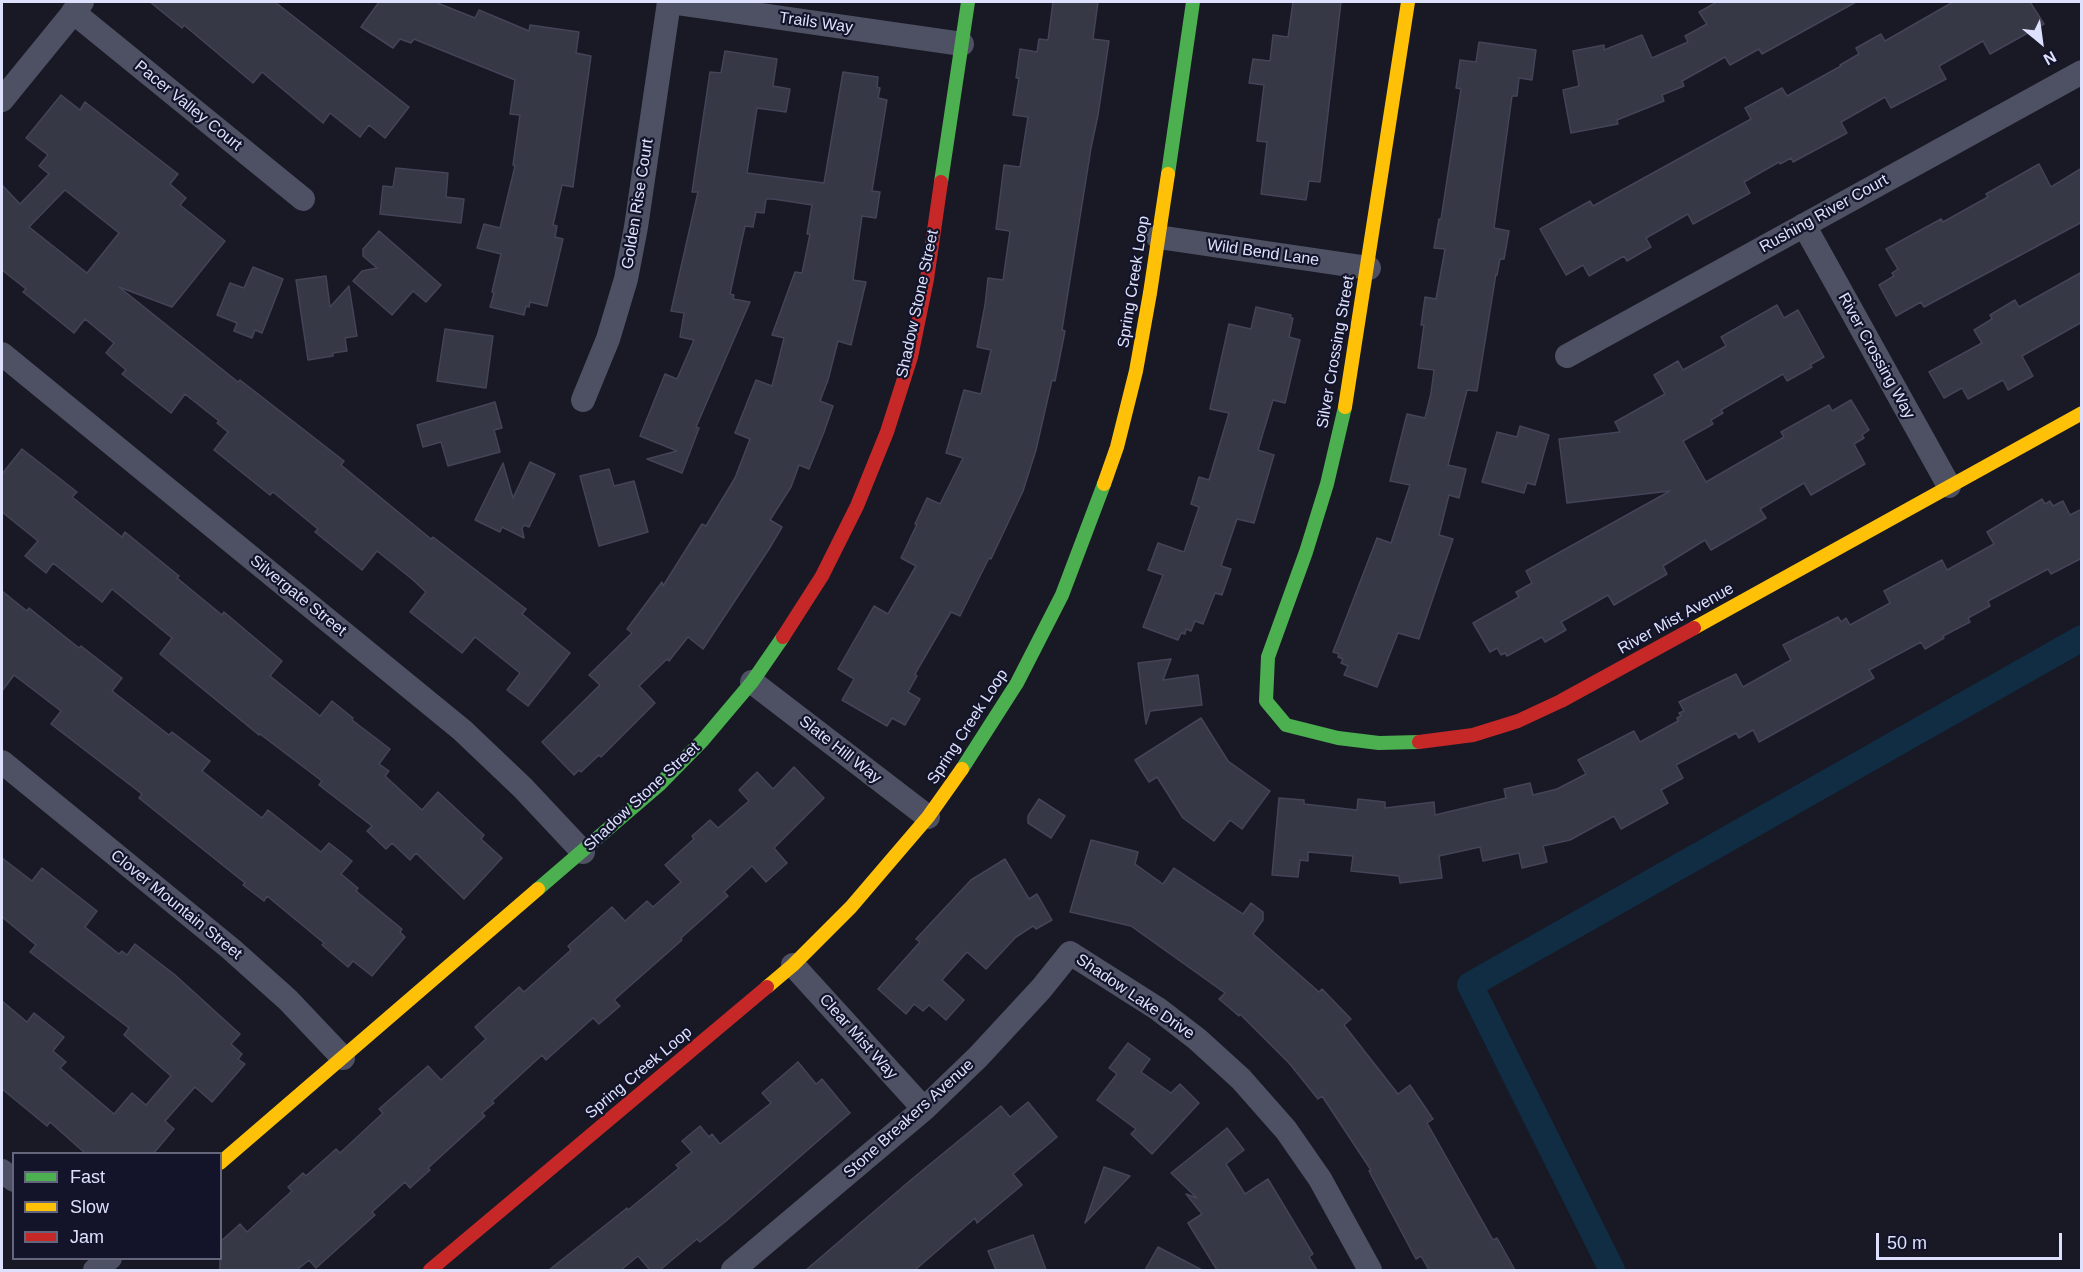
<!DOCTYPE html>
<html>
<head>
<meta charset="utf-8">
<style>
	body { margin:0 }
	#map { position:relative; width:2083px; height:1272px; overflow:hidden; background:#181925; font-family:Arial,sans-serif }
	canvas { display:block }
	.frame { position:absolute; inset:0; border:3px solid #dde1fd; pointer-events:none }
	.legend { position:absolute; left:12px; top:1152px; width:210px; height:108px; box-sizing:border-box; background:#13142a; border:2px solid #64667e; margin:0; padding:8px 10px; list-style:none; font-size:18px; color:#dde1fd }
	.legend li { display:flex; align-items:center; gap:12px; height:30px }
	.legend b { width:30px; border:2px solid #64667e }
	.north { position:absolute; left:2011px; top:12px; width:60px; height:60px; -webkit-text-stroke:4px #13142a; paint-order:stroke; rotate:151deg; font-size:16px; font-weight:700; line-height:24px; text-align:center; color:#dde1fd }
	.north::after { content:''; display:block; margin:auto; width:21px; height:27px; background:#dde1fd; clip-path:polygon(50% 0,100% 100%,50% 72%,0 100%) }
	.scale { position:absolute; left:1876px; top:1233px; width:186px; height:27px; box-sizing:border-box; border:3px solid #dde1fd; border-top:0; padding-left:8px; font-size:18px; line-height:21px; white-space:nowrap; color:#dde1fd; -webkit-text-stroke:4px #13142a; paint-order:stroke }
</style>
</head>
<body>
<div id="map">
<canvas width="2083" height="1272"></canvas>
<div class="frame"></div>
<ul class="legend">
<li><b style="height:8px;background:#4caf50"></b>Fast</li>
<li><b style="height:8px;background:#ffc107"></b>Slow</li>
<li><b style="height:8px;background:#c62828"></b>Jam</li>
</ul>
<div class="north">N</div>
<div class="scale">50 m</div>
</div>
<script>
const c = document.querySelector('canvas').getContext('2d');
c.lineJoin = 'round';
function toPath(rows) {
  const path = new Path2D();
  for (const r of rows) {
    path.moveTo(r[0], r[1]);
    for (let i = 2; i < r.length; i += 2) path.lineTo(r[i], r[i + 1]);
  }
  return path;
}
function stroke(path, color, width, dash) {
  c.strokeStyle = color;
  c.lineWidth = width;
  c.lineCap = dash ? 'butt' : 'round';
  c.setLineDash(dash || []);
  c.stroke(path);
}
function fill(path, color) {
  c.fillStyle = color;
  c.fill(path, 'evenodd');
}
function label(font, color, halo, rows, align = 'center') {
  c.font = font + ' Arial,sans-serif';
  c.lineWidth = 4.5;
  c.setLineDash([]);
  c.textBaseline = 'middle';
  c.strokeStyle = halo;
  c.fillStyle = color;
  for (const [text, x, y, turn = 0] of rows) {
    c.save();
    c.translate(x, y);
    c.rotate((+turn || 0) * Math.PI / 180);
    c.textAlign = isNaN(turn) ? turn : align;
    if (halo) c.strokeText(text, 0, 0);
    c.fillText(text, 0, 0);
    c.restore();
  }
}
stroke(toPath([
	[1612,1270,1470,985,2082,638]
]), '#102d43', 26);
const building = toPath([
	[150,2,275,2,409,107,385,138,369,125,360,137,330,113,323,123,262,72,253,83,184,25,182,28,150,2],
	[379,2,435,2,475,18,479,10,529,31,530,25,579,32,576,53,591,56,573,187,562,185,553,225,557,226,555,237,563,239,547,306,530,302,529,307,526,306,524,315,490,307,494,293,492,292,501,254,477,248,484,224,500,228,515,166,513,165,520,115,510,114,515,80,414,39,411,43,400,39,393,48,361,27,379,2],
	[1053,2,1098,2,1093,39,1109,41,1098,115,1091,148,1062,330,1065,331,1055,381,1052,380,1036,450,1023,491,991,559,989,558,960,616,951,612,915,674,917,676,908,692,920,699,905,725,892,718,887,726,842,700,854,679,838,669,874,606,888,614,916,566,901,558,917,524,915,524,927,498,940,504,963,458,946,453,964,390,981,394,991,350,977,347,985,305,988,278,1003,280,1010,231,996,229,1004,165,1020,167,1028,117,1013,115,1019,78,1016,78,1020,49,1037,52,1039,39,1048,40,1053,2],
	[1293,2,1341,2,1320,182,1309,181,1306,200,1261,194,1267,142,1257,141,1264,85,1249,83,1253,59,1270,61,1273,35,1288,37,1293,2],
	[1717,2,1856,2,1762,54,1759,49,1730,65,1725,57,1682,81,1684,86,1662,95,1664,101,1617,120,1618,124,1571,133,1563,90,1579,86,1573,51,1604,45,1604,50,1642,35,1652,58,1688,42,1685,36,1707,24,1699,12,1717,2],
	[1953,2,2030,2,2044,24,1990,54,1983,41,1939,66,1946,79,1891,108,1885,97,1841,122,1847,133,1793,162,1791,158,1780,164,1779,162,1744,182,1750,193,1693,224,1688,214,1646,238,1651,247,1627,261,1624,256,1589,276,1583,265,1566,275,1540,229,1590,201,1593,206,1751,119,1745,108,1782,88,1787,96,1841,66,1840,65,1859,54,1856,48,1881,34,1885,41,1953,2],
	[1479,42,1536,50,1532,80,1519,78,1517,96,1512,96,1494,228,1509,231,1504,259,1500,259,1497,275,1496,274,1477,391,1467,390,1448,465,1466,469,1459,498,1449,495,1439,535,1453,539,1419,639,1398,633,1377,687,1344,675,1348,666,1341,663,1343,659,1338,657,1339,654,1333,652,1377,538,1391,543,1410,485,1390,481,1407,414,1425,418,1431,393,1434,370,1418,368,1424,325,1421,325,1425,297,1436,299,1445,249,1434,248,1439,219,1441,219,1461,89,1456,88,1460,60,1476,62,1479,42],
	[725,51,777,59,773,86,790,89,786,112,757,108,747,173,824,183,843,72,878,77,877,87,880,88,878,98,887,100,872,191,880,192,876,218,862,216,853,280,866,282,851,345,838,341,828,380,820,401,833,406,824,432,809,469,799,465,791,487,770,520,782,527,769,549,703,649,688,637,669,661,667,659,639,686,655,703,601,757,599,755,581,772,579,770,574,775,542,742,600,685,589,675,632,633,627,629,662,582,663,586,702,524,706,526,735,478,750,439,735,433,756,380,772,386,784,338,772,335,795,272,802,273,810,234,807,234,812,205,773,199,766,199,764,213,756,212,753,227,745,226,730,294,734,295,733,299,750,302,696,427,699,428,682,473,647,459,677,451,640,436,665,374,677,379,694,340,680,337,684,313,671,311,698,192,692,192,710,72,721,73,725,51],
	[61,95,80,110,85,102,178,174,170,184,186,198,180,205,225,241,172,307,119,287,238,382,240,380,344,461,341,465,431,539,433,537,526,609,522,614,570,653,528,706,507,690,520,673,475,637,462,653,410,612,426,592,412,579,377,551,362,570,315,532,318,529,273,492,270,495,214,450,228,432,217,423,219,421,185,394,171,413,122,374,126,370,106,353,114,343,85,319,74,333,23,292,26,289,2,270,2,185,20,204,49,174,39,166,48,155,26,138,61,95],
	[65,190,119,233,87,273,29,227,65,190],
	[2039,164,2051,187,2082,168,2082,222,1924,307,1921,302,1896,316,1879,285,1894,276,1892,273,1898,269,1886,249,1941,219,1943,222,1988,197,1986,194,2039,164],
	[396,168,448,173,446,197,464,199,461,223,380,214,383,186,393,187,396,168],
	[379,231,441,285,426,302,413,291,392,315,353,281,362,271,377,268,363,256,363,249,379,231],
	[253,267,283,279,262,333,255,330,252,338,234,331,237,323,217,315,230,283,244,288,253,267],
	[2082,272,2082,322,2022,356,2033,376,2008,390,2003,380,1968,399,1962,388,1944,398,1929,372,1982,343,1974,330,1992,319,1990,315,2015,300,2019,307,2082,272],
	[326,276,330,307,349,286,357,336,345,338,347,351,333,353,333,356,308,360,296,280,326,276],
	[1777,305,1784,318,1798,310,1824,357,1810,365,1812,367,1787,381,1783,374,1721,410,1723,413,1711,420,1713,424,1683,441,1706,482,1784,437,1781,432,1829,405,1832,411,1851,400,1869,430,1862,435,1864,438,1854,444,1865,464,1811,495,1804,483,1760,509,1766,518,1711,550,1705,540,1663,566,1667,574,1614,605,1608,595,1561,622,1566,630,1545,642,1542,637,1507,656,1505,653,1501,655,1497,648,1490,652,1473,623,1519,597,1516,592,1532,583,1526,571,1670,491,1567,503,1559,439,1620,432,1615,422,1665,394,1654,375,1678,361,1683,370,1726,346,1721,337,1777,305],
	[1256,307,1291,315,1290,318,1293,318,1289,337,1300,340,1285,403,1273,400,1258,450,1274,455,1254,523,1237,519,1221,566,1231,569,1222,595,1215,593,1203,624,1195,621,1191,631,1186,629,1185,634,1181,633,1178,640,1143,627,1163,575,1148,570,1158,543,1184,552,1199,507,1191,504,1199,477,1209,480,1229,413,1210,409,1229,324,1251,329,1256,307],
	[445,329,493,336,486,388,437,381,445,329],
	[495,402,502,428,494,430,500,452,448,466,441,442,423,447,417,425,495,402],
	[1520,426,1549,435,1535,485,1527,483,1524,493,1482,482,1497,432,1517,437,1520,426],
	[22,449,77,492,72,497,122,537,125,532,179,576,177,578,222,615,224,612,282,661,270,676,320,716,332,701,353,718,352,720,390,749,379,764,389,771,385,776,422,810,438,792,484,835,481,839,502,858,464,899,416,853,410,860,392,843,386,849,367,831,372,826,319,785,322,781,260,734,259,735,160,654,172,638,112,589,102,602,53,563,46,573,25,556,38,541,2,512,2,474,22,449],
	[530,462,555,474,529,527,524,525,522,529,524,538,502,527,500,532,475,520,503,463,513,498,530,462],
	[609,469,614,486,634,481,648,532,599,546,580,476,609,469],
	[2042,499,2045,504,2050,501,2053,506,2063,501,2070,515,2082,509,2082,558,2051,574,2048,569,1988,601,1990,606,1968,618,1970,622,1943,636,1944,638,1925,649,1921,642,1869,670,1874,678,1759,742,1753,730,1739,738,1736,733,1676,765,1683,778,1661,790,1668,803,1621,829,1614,816,1570,840,1543,846,1547,862,1522,868,1519,853,1483,861,1480,847,1439,856,1442,878,1400,883,1399,876,1351,871,1353,856,1308,852,1308,861,1300,860,1298,877,1272,875,1279,798,1304,800,1304,804,1357,810,1358,799,1385,802,1385,808,1434,802,1435,815,1506,798,1504,789,1530,783,1533,795,1557,789,1586,774,1578,760,1634,731,1640,742,1678,721,1677,718,1681,716,1679,713,1684,711,1679,702,1736,674,1743,687,1791,660,1783,645,1838,617,1841,622,1846,618,1850,625,1890,603,1884,591,1942,560,1947,570,1994,544,1987,532,2042,499],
	[2,591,27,611,29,608,79,648,81,646,122,678,112,691,169,735,172,732,210,761,202,771,262,818,268,810,321,852,329,843,352,861,341,874,358,888,356,891,402,929,400,932,405,937,372,976,353,961,348,967,322,945,324,943,267,896,264,901,243,885,245,883,139,798,142,794,51,724,61,711,14,675,2,691,2,591],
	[1171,659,1163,680,1198,675,1202,705,1150,711,1146,724,1138,663,1171,659],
	[1201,718,1228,761,1270,791,1242,829,1230,820,1214,841,1183,818,1157,777,1149,782,1135,760,1201,718],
	[794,767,824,798,774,848,787,863,766,882,752,866,724,892,728,896,681,938,682,940,614,1000,620,1006,599,1024,593,1018,546,1060,542,1055,492,1101,494,1103,482,1113,485,1116,428,1168,430,1170,410,1188,405,1182,372,1212,375,1215,316,1268,309,1260,297,1270,220,1270,220,1242,240,1224,247,1232,292,1191,288,1187,303,1173,306,1176,336,1149,340,1153,383,1113,379,1109,428,1066,441,1080,486,1039,475,1027,519,987,524,992,571,950,568,946,612,907,625,921,647,901,653,907,681,882,665,865,694,839,692,836,710,820,718,828,749,801,739,790,757,772,773,789,794,767],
	[1039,799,1065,816,1051,838,1028,823,1028,816,1039,799],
	[1091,840,1138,852,1135,864,1163,884,1174,868,1243,914,1251,903,1263,912,1263,920,1253,934,1319,992,1322,989,1351,1019,1344,1025,1398,1094,1410,1085,1433,1119,1427,1123,1493,1240,1497,1238,1515,1270,1429,1270,1421,1256,1416,1259,1369,1171,1371,1170,1322,1096,1318,1099,1289,1063,1240,1014,1239,1016,1219,999,1225,993,1131,926,1070,912,1091,840],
	[2,858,32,881,42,868,97,911,85,927,119,954,122,951,127,955,135,944,175,975,240,1034,231,1044,242,1054,238,1059,245,1064,212,1102,195,1087,165,1121,174,1129,153,1154,86,1154,50,1122,47,1126,2,1089,2,1001,27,1022,34,1013,64,1037,53,1051,66,1062,60,1068,114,1114,132,1093,146,1105,171,1076,124,1035,129,1028,30,952,36,945,2,917,2,858],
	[1005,859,1029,899,1037,894,1052,920,1036,929,1033,926,1016,937,986,969,967,952,942,980,964,1000,946,1020,929,1005,923,1011,914,1004,906,1014,878,989,920,942,916,939,971,880,1005,859],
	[1128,1043,1150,1059,1141,1072,1171,1093,1180,1084,1199,1103,1152,1154,1131,1134,1136,1129,1097,1100,1117,1074,1109,1068,1128,1043],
	[798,1062,816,1084,822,1079,850,1113,726,1221,700,1242,697,1239,660,1270,650,1270,638,1256,621,1270,549,1270,627,1208,628,1210,679,1168,676,1165,692,1152,682,1141,700,1126,709,1137,712,1134,720,1144,771,1103,762,1093,798,1062],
	[1028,1102,1057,1137,1013,1174,1022,1185,977,1223,975,1218,915,1270,806,1270,912,1179,1001,1106,1010,1117,1028,1102],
	[1227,1128,1244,1150,1226,1164,1245,1194,1268,1179,1313,1254,1309,1257,1317,1270,1217,1270,1188,1223,1202,1214,1186,1194,1197,1198,1171,1173,1227,1128],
	[1104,1167,1130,1176,1085,1223,1104,1167],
	[1033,1235,1046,1270,996,1270,988,1251,1033,1235],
	[1158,1247,1202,1270,1145,1270,1158,1247]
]);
fill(building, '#363846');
stroke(building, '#434457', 1.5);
stroke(toPath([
	[671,2,962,44],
	[73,12,303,199],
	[2,100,82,2],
	[1804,225,1949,486],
	[1158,237,1369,268],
	[2,354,462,730,523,788,583,852],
	[1567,356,2082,72],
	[583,400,608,339,626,279,636,227,669,2],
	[752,682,928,817],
	[2,762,231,949,288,1000,343,1058],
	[793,965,924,1109],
	[2,1171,14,1180],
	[95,1270,110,1258],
	[733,1270,924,1109,978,1057,1041,989,1070,953,1158,1009,1197,1039,1241,1079,1286,1130,1320,1179,1370,1270]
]), '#4e5164', 24);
stroke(toPath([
	[1168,174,1193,2],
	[941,182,968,2],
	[1345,407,1327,484,1306,552,1268,657,1266,701,1286,725,1338,738,1379,743,1419,742],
	[962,769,1017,683,1062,595,1104,484],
	[538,889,659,785,703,740,752,682,783,637]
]), '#4caf50', 14);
stroke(toPath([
	[1345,407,1408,2],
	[1104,484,1117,447,1136,371,1150,293,1168,174],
	[1694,628,2082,413],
	[767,987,793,965,851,907,928,817,962,769],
	[220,1163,538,889]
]), '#ffc107', 14);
stroke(toPath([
	[783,637,822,576,857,506,887,432,911,357,927,279,941,182],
	[1419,742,1473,735,1518,721,1561,701,1694,628],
	[430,1270,767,987]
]), '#c62828', 14);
label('16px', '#dde1fd', '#13142a', [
	["Trails Way",816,23,8],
	["Pacer Valley Court",188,106,39],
	["Golden Rise Court",638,204,-81],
	["Rushing River Court",1824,214,-29],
	["Wild Bend Lane",1263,253,8],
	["Spring Creek Loop",1134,282,-81],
	["Shadow Stone Street",918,304,-78],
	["Silver Crossing Street",1336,352,-80],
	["River Crossing Way",1876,356,61],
	["Silvergate Street",298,596,39],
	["River Mist Avenue",1676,619,-29],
	["Spring Creek Loop",968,727,-57],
	["Slate Hill Way",840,750,38],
	["Shadow Stone Street",642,797,-43],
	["Clover Mountain Street",176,905,39],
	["Shadow Lake Drive",1135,997,34],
	["Clear Mist Way",858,1037,48],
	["Spring Creek Loop",639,1073,-40],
	["Stone Breakers Avenue",909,1119,-42]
]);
</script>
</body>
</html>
